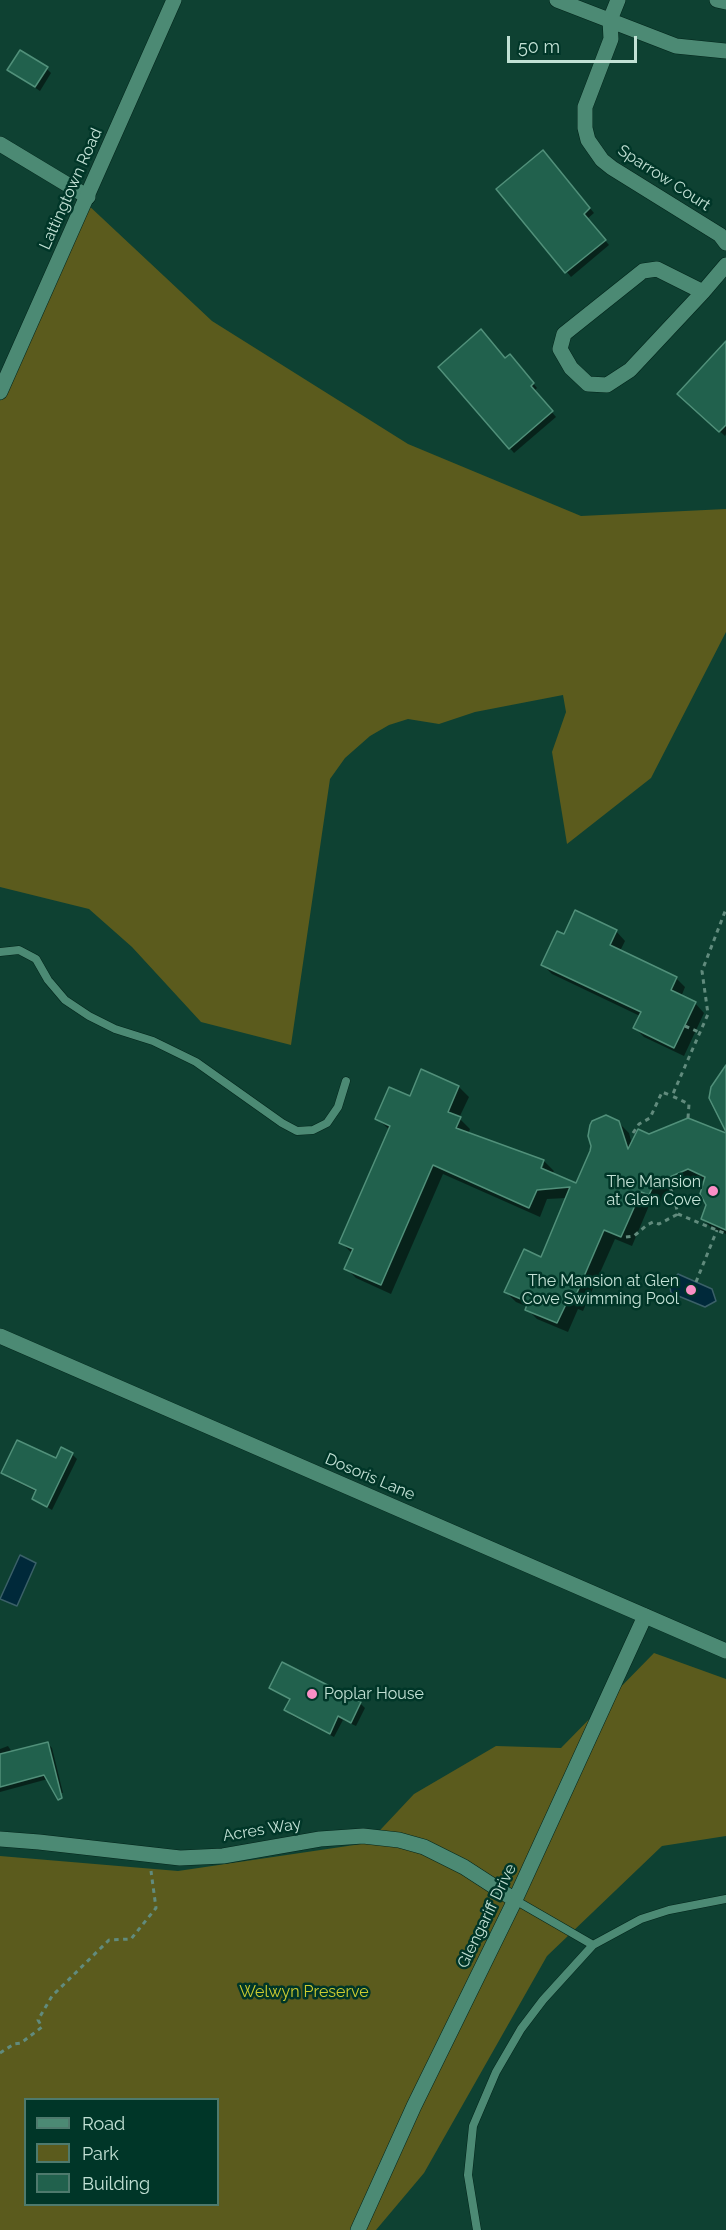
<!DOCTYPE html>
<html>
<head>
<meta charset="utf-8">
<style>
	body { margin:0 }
	#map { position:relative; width:726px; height:2230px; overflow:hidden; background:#0e4132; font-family:Raleway,sans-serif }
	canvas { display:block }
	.legend { position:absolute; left:24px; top:2098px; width:195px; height:108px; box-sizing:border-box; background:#003628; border:2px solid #4e7a6d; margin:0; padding:8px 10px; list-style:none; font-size:18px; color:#c2e1d5 }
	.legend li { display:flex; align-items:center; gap:12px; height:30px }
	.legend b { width:30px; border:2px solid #4e7a6d }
	.scale { position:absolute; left:507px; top:36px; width:130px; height:27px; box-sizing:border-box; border:3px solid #c2e1d5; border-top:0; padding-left:8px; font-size:18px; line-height:21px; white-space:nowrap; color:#c2e1d5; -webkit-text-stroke:4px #003628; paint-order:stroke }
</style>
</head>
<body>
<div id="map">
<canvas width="726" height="2230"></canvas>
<ul class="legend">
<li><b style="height:8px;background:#4c8a74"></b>Road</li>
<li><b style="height:16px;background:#5b5b1d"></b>Park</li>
<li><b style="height:16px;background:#21614d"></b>Building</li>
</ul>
<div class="scale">50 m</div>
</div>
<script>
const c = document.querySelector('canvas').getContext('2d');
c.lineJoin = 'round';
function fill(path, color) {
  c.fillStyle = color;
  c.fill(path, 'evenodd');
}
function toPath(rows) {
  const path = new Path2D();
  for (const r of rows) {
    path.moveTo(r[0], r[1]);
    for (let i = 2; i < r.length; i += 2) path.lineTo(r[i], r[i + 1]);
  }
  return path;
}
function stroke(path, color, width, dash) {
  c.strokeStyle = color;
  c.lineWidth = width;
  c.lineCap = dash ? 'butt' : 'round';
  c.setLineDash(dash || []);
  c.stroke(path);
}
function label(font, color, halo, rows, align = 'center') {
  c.font = font + ' Raleway,sans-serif';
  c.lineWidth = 5;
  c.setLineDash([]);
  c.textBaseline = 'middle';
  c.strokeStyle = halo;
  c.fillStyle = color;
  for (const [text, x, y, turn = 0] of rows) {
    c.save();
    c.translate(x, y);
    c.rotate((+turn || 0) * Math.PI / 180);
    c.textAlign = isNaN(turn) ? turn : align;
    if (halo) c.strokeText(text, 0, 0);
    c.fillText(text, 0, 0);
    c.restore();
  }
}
fill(toPath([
	[86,203,212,321,408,444,581,516,726,509,726,632,651,778,567,844,552,752,566,712,563,695,475,712,439,724,408,719,389,725,370,736,345,758,330,779,291,1045,201,1022,132,947,89,909,0,887,0,401],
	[654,1653,726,1679,726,1836,662,1846,547,1956,424,2173,376,2230,0,2230,0,1856,178,1871,368,1843,414,1794,496,1746,561,1748],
	[26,2100,218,2100,218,2204,26,2204]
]), '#5b5b1d');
const water = toPath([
	[678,1274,712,1289,716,1301,705,1307,671,1293,670,1287,665,1282,668,1278,673,1278,678,1274],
	[20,1555,36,1563,17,1606,0,1599,20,1555]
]);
fill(water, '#00293a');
stroke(water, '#3a6068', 1.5);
fill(toPath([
	[47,69,51,73,40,91,9,70],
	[547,157,594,213,587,219,609,245,571,277,498,189],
	[726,342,726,434,725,436,679,394],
	[514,361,537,388,534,391,556,417,514,453,440,367],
	[616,931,625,941,620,951,676,978,685,987,681,997,695,1003,704,1013,684,1056,644,1037,635,1028,640,1016,552,974,543,965,564,936],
	[459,1087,469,1097,459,1118,470,1129,468,1134,544,1161,554,1171,552,1174,577,1185,618,1122,629,1133,632,1144,649,1136,726,1135,726,1234,713,1229,702,1219,708,1205,705,1182,699,1179,664,1194,659,1204,651,1201,632,1246,615,1239,583,1311,578,1309,568,1332,537,1319,527,1309,528,1307,516,1302,506,1292,542,1259,567,1198,547,1199,540,1217,443,1174,391,1294,356,1278,346,1268,352,1253,341,1243,390,1130,377,1119,411,1098],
	[541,1164,544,1164,539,1175],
	[72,1454,77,1459,52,1510,34,1499,37,1492,7,1477,3,1472,56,1460],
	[283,1664,360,1703,365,1708,356,1726,343,1720,334,1737,291,1715,286,1710,291,1700,271,1688],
	[48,1744,52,1748,63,1793,58,1793,48,1779,0,1792,0,1749,8,1746,12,1752]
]), '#0007');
const building = toPath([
	[20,50,48,67,35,87,7,70,20,50],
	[543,150,590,208,584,214,606,240,565,273,496,189,543,150],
	[481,329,505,358,510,354,534,383,531,386,553,411,509,449,438,367,481,329],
	[726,341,726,425,719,432,677,394,726,341],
	[575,910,617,930,610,945,677,977,671,990,696,1002,674,1048,633,1028,641,1012,541,965,557,931,564,934,575,910],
	[726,1065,726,1132,709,1098,711,1087,726,1065],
	[421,1069,459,1086,448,1112,461,1117,456,1128,544,1160,541,1168,576,1183,590,1151,591,1146,588,1136,590,1125,592,1121,606,1115,619,1121,628,1149,638,1129,649,1134,688,1118,726,1133,726,1230,701,1219,706,1205,700,1194,705,1177,688,1169,654,1184,649,1195,641,1192,621,1237,604,1230,573,1302,568,1300,557,1323,525,1310,528,1302,504,1292,524,1249,541,1257,570,1187,537,1190,529,1208,433,1165,381,1285,344,1269,353,1249,339,1243,390,1126,375,1119,389,1087,410,1096,421,1069],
	[17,1440,56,1458,61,1447,73,1453,47,1507,32,1499,36,1490,1,1473,17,1440],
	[282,1662,361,1702,351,1723,338,1716,330,1734,284,1710,290,1699,269,1688,282,1662],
	[48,1742,62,1798,58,1800,44,1775,0,1787,0,1754,48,1742]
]);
fill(building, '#21614d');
stroke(building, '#51907a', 1.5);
const lane = toPath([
	[0,952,19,950,36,959,48,980,65,1000,89,1016,115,1029,153,1041,196,1062,282,1123,297,1131,313,1130,327,1123,338,1107,346,1081],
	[515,1900,593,1945],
	[477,2230,468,2175,473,2126,496,2072,521,2029,543,2000,593,1945,641,1919,669,1910,726,1899]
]);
const street = toPath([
	[557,0,676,46,726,51],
	[618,0,610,20,611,39,585,107,585,128,588,140,602,160,612,168,720,235,726,243],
	[717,0,726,2],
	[0,144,88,197],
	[703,292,657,269,643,271,564,334,560,349,571,368,588,384,607,385,630,370,703,292,726,265],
	[0,1839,39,1842,180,1858,223,1856,320,1839,363,1836,399,1840,424,1847,464,1867,515,1900],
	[358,2230,414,2106,515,1900,645,1616]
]);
const secondary = toPath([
	[0,392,174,0],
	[0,1336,726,1651]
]);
stroke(lane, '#03251b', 9);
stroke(street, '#03251b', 16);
stroke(secondary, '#03251b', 16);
stroke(toPath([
	[685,1026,699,1032],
	[688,1118,689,1104,672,1096,708,1014,702,971,726,909],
	[633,1133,639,1124,650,1118,662,1092,672,1096],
	[666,1180,673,1194,678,1214,726,1234],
	[626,1237,634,1236,647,1225,653,1222,659,1224,678,1214],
	[696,1282,717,1230],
	[0,2053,14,2044,21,2043,42,2027,38,2020,52,1996,109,1940,131,1939,156,1908,151,1871]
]), '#618b7d', 3, [4.5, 4.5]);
stroke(lane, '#4c8a74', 8);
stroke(street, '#4c8a74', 15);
stroke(secondary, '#4c8a74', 15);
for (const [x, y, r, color] of [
	[713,1191,6,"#fa8fc6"],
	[691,1290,6,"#fa8fc6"],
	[312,1694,6,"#fa8fc6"]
]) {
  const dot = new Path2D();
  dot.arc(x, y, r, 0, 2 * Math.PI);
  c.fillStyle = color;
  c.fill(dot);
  stroke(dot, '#003628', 2);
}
label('16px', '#c2e1d5', '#003628', [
	["Sparrow Court",664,178,33],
	["Lattingtown Road",71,189,-66],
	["Dosoris Lane",370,1477,23],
	["Acres Way",262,1830,-9],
	["Glengariff Drive",487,1916,-64]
]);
label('16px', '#c2e1d5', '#003628', [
	["The Mansion",701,1182],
	["at Glen Cove",701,1200],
	["The Mansion at Glen",679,1281],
	["Cove Swimming Pool",679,1299],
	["Poplar House",324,1694,"left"]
], 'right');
label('16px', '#cecd31', '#003628', [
	["Welwyn Preserve",304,1992]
]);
</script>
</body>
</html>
